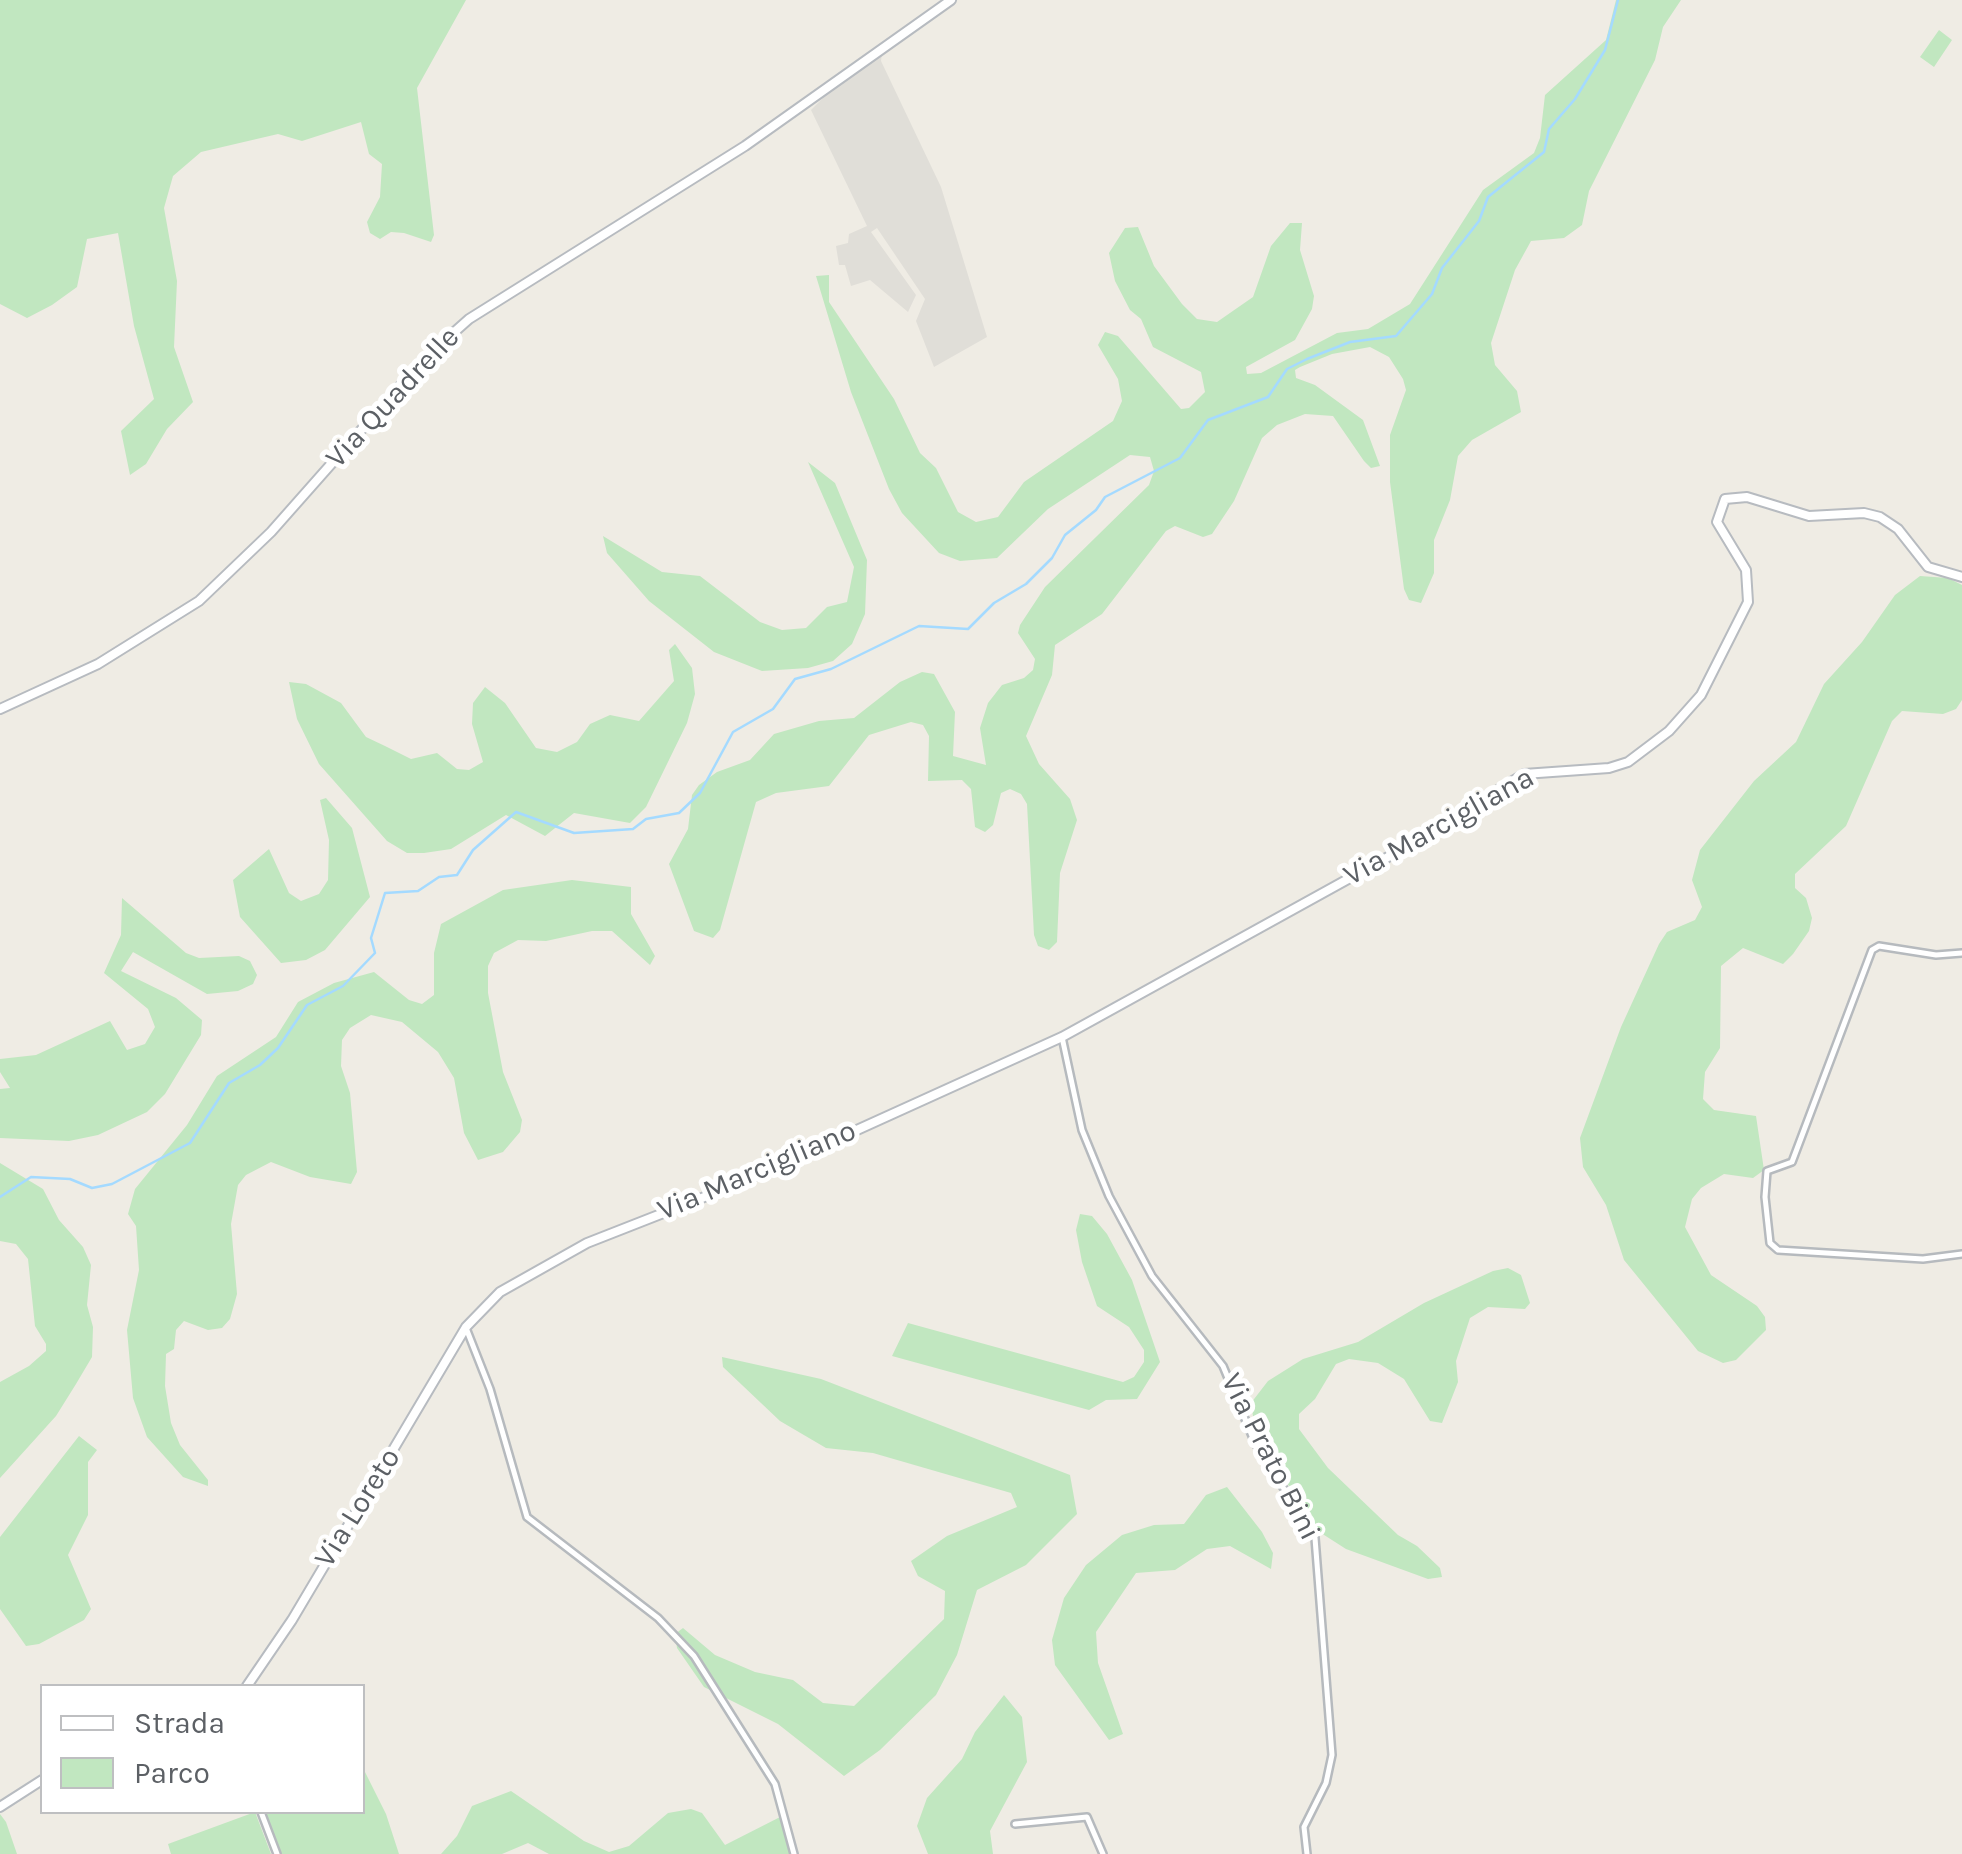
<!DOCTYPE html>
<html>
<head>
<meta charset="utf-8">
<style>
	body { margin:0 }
	#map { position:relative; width:1962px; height:1854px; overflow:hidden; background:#efece4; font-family:Karla,sans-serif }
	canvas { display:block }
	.legend { position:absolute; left:40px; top:1684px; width:325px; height:130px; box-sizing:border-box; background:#fff; border:2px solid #bebfc1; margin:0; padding:12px 18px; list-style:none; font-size:30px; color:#5c6065 }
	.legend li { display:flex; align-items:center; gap:20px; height:50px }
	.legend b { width:50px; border:2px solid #bebfc1 }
</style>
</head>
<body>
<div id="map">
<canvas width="1962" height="1854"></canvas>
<ul class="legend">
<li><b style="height:12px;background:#fff"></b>Strada</li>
<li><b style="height:28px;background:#c1e7c0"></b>Parco</li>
</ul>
</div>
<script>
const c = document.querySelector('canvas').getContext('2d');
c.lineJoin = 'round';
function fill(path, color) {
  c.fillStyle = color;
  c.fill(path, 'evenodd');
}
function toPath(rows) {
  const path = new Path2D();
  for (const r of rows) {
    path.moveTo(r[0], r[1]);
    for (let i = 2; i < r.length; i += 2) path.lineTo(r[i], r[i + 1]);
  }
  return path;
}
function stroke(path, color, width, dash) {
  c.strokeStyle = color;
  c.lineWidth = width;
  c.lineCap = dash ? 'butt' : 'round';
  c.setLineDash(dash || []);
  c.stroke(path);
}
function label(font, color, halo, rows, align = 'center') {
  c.font = font + ' Karla,sans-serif';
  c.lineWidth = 10;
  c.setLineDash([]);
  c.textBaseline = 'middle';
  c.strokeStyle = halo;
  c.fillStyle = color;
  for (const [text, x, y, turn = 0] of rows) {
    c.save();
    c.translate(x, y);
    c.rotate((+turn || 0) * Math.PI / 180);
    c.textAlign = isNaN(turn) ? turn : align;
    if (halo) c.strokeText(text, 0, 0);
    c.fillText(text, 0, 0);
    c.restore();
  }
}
fill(toPath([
	[882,53,881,61,941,187,987,337,934,367,916,321,925,299,877,228,871,232,916,295,908,312,870,280,851,286,845,265,839,265,836,246,848,243,849,234,867,226,811,110,842,79]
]), '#e0ded8');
fill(toPath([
	[0,0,466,0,417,88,434,235,431,242,404,233,391,232,380,239,370,233,367,222,380,197,382,164,369,154,361,122,302,141,278,134,201,152,173,176,164,208,177,281,174,347,193,402,167,429,146,464,130,475,121,431,154,399,134,326,118,233,87,239,77,287,52,305,27,318,0,304],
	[1616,0,1681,0,1663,27,1655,60,1589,191,1582,225,1564,238,1531,241,1515,270,1491,343,1495,365,1517,391,1521,412,1472,440,1458,456,1450,500,1434,540,1434,573,1421,603,1409,600,1404,589,1390,482,1390,435,1406,390,1403,379,1389,357,1370,347,1332,354,1300,367,1295,370,1296,378,1315,385,1363,420,1380,466,1371,468,1364,461,1333,416,1305,414,1277,425,1262,438,1234,501,1212,534,1203,537,1175,526,1166,531,1102,614,1055,645,1052,675,1026,736,1039,764,1070,799,1077,820,1060,873,1057,942,1049,950,1038,946,1034,935,1027,804,1021,794,1010,789,1001,793,993,825,985,832,975,827,971,789,962,780,928,781,929,736,923,725,911,722,869,735,829,786,776,793,756,802,720,930,713,938,694,931,669,864,688,829,692,795,699,785,717,772,750,760,774,734,819,721,854,718,900,682,922,672,934,674,955,712,953,756,986,765,980,728,988,703,1002,685,1024,678,1033,670,1035,659,1018,633,1020,625,1045,587,1149,485,1154,471,1150,457,1130,455,1048,509,997,558,960,561,939,553,902,513,889,489,851,392,816,276,829,275,829,302,894,399,920,453,936,468,958,512,976,522,998,517,1024,482,1113,421,1122,401,1118,379,1098,345,1105,332,1118,336,1181,409,1189,408,1205,392,1201,372,1153,347,1141,319,1130,310,1115,281,1109,253,1125,228,1138,227,1154,266,1182,304,1197,319,1217,322,1253,297,1271,246,1290,223,1302,223,1300,250,1314,296,1312,309,1295,340,1246,367,1247,374,1261,373,1337,333,1368,329,1410,304,1483,190,1534,153,1540,138,1545,95,1606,40],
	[1939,30,1952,40,1934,67,1920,57],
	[808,462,835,483,867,560,865,614,852,644,833,661,808,668,762,671,714,652,649,601,607,553,603,536,662,572,700,576,760,622,782,630,806,628,827,607,847,602,854,567],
	[1920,576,1948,578,1962,585,1962,700,1956,709,1943,714,1902,711,1892,721,1846,826,1795,874,1795,888,1806,898,1812,918,1809,931,1793,954,1783,964,1743,948,1721,966,1720,1048,1705,1072,1703,1099,1714,1110,1756,1116,1764,1170,1753,1178,1724,1174,1701,1188,1692,1199,1685,1227,1711,1275,1757,1306,1765,1317,1766,1330,1736,1360,1723,1363,1698,1351,1624,1260,1606,1205,1583,1167,1580,1138,1621,1027,1659,944,1667,932,1695,920,1702,907,1692,880,1700,850,1754,781,1796,742,1824,684,1862,642,1895,595],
	[675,644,692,668,695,694,687,723,646,807,630,823,574,813,545,836,506,815,451,849,424,853,407,853,387,841,319,764,297,719,289,682,306,684,341,703,366,737,385,746,411,759,437,753,457,769,469,770,483,762,472,724,473,703,485,687,505,703,536,748,557,752,577,742,590,724,610,715,639,721,674,681,669,650],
	[326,798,352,828,370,897,325,950,306,960,281,963,240,917,233,880,269,849,289,893,301,901,319,894,328,880,329,840,320,800],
	[572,880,631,887,631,914,655,956,650,965,612,931,592,931,546,941,518,940,494,953,488,966,488,993,503,1072,522,1120,520,1132,503,1152,478,1160,464,1133,454,1078,438,1052,402,1022,371,1015,350,1028,342,1040,341,1066,350,1093,357,1172,351,1184,310,1177,271,1162,246,1175,238,1185,231,1224,237,1294,230,1319,222,1328,208,1330,184,1321,176,1330,174,1349,166,1354,165,1386,171,1423,180,1445,208,1480,208,1486,183,1477,147,1437,133,1398,127,1330,139,1270,136,1226,128,1214,135,1189,187,1125,217,1076,276,1037,298,1002,334,983,374,972,409,1000,422,1004,434,995,434,953,441,924,503,890],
	[122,898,186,953,199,958,239,956,250,961,257,975,253,984,238,991,207,994,133,952,121,971,176,998,202,1020,201,1035,165,1094,147,1112,98,1135,69,1141,0,1138,0,1089,10,1088,0,1072,0,1059,36,1055,110,1021,127,1050,145,1044,155,1027,148,1009,104,973,121,935],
	[0,1163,43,1189,59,1220,83,1247,91,1265,87,1305,93,1327,92,1357,76,1384,56,1416,0,1478,0,1382,29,1366,46,1351,46,1344,35,1326,28,1259,16,1244,0,1241],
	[1080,1214,1092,1216,1107,1234,1132,1280,1160,1362,1137,1399,1106,1400,1089,1410,892,1356,908,1323,1123,1382,1134,1377,1144,1362,1144,1350,1129,1327,1097,1306,1082,1262,1076,1230],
	[1508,1268,1521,1275,1530,1303,1525,1309,1488,1307,1470,1318,1456,1361,1458,1382,1442,1423,1430,1421,1404,1379,1378,1363,1349,1359,1336,1364,1315,1399,1299,1414,1299,1429,1328,1468,1398,1535,1417,1546,1440,1568,1442,1577,1428,1579,1346,1549,1321,1533,1278,1470,1256,1436,1251,1403,1268,1381,1303,1359,1358,1342,1424,1303,1493,1271],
	[722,1357,821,1379,1070,1475,1077,1514,1026,1565,977,1590,957,1655,936,1695,880,1750,844,1776,778,1724,704,1687,677,1648,675,1634,683,1628,715,1655,755,1672,793,1680,823,1703,854,1706,944,1619,945,1591,918,1576,911,1561,947,1536,1017,1507,1011,1493,873,1453,826,1448,780,1421,723,1367],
	[79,1436,97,1450,88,1462,88,1515,68,1555,91,1609,84,1620,39,1644,26,1646,0,1609,0,1537],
	[1227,1487,1262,1532,1273,1553,1271,1569,1230,1546,1207,1549,1175,1570,1136,1573,1096,1632,1098,1663,1123,1734,1109,1740,1055,1665,1052,1640,1064,1598,1086,1565,1122,1535,1154,1525,1184,1524,1206,1495],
	[1004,1695,1022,1717,1027,1762,990,1831,993,1854,928,1854,917,1826,927,1798,962,1759,975,1732],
	[363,1768,386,1814,399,1854,280,1854,264,1812,362,1812],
	[511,1791,584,1841,609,1852,629,1846,668,1813,691,1809,702,1813,725,1845,786,1814,794,1854,549,1854,528,1843,502,1854,441,1854,457,1836,472,1806],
	[255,1812,271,1854,171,1854,168,1844],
	[0,1814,6,1822,17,1854,0,1854]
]), '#c1e7c0');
stroke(toPath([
	[0,1197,31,1177,70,1179,92,1188,112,1184,190,1143,229,1083,260,1065,278,1048,307,1005,343,986,375,953,371,938,385,893,418,891,439,877,457,875,473,850,516,812,574,833,633,829,646,819,679,813,700,793,733,732,773,709,795,679,831,669,919,626,968,629,994,603,1026,584,1052,558,1065,535,1096,510,1105,497,1180,458,1208,420,1268,397,1287,369,1307,359,1350,342,1396,336,1432,294,1442,268,1479,221,1488,197,1544,152,1549,129,1575,99,1605,50,1618,0]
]), '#a4daff', 2.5);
const street = toPath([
	[1962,953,1936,955,1879,946,1872,950,1792,1162,1767,1171,1765,1197,1770,1243,1778,1250,1923,1259,1962,1254],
	[1062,1037,1082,1130,1109,1196,1152,1276,1223,1366,1255,1443,1315,1538,1332,1755,1326,1783,1304,1827,1307,1854],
	[466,1328,490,1389,527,1517,658,1618,694,1656,775,1784,794,1854],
	[261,1812,277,1854],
	[1015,1824,1087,1817,1103,1854]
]);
const secondary = toPath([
	[0,709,98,664,199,601,271,532,424,359,469,319,745,146,951,0],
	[247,1686,292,1620,466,1327,500,1292,587,1243,740,1183,1062,1037,1388,857,1524,774,1609,768,1628,762,1669,731,1701,695,1748,602,1746,570,1717,522,1725,499,1747,497,1809,516,1864,513,1880,517,1898,529,1928,567,1962,577],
	[0,1807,42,1780]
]);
stroke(street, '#b6babe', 10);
stroke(secondary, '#b7bbc0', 12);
stroke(street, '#fff', 5);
stroke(secondary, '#fff', 8);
label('30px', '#5c6065', '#fff', [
	["Via Quadrelle",393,398,-47],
	["Via Marcigliana",1439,827,-29],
	["Via Marcigliano",757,1171,-23],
	["Via Prato Bini",1270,1457,63],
	["Via Loreto",358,1508,-58]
]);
</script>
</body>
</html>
